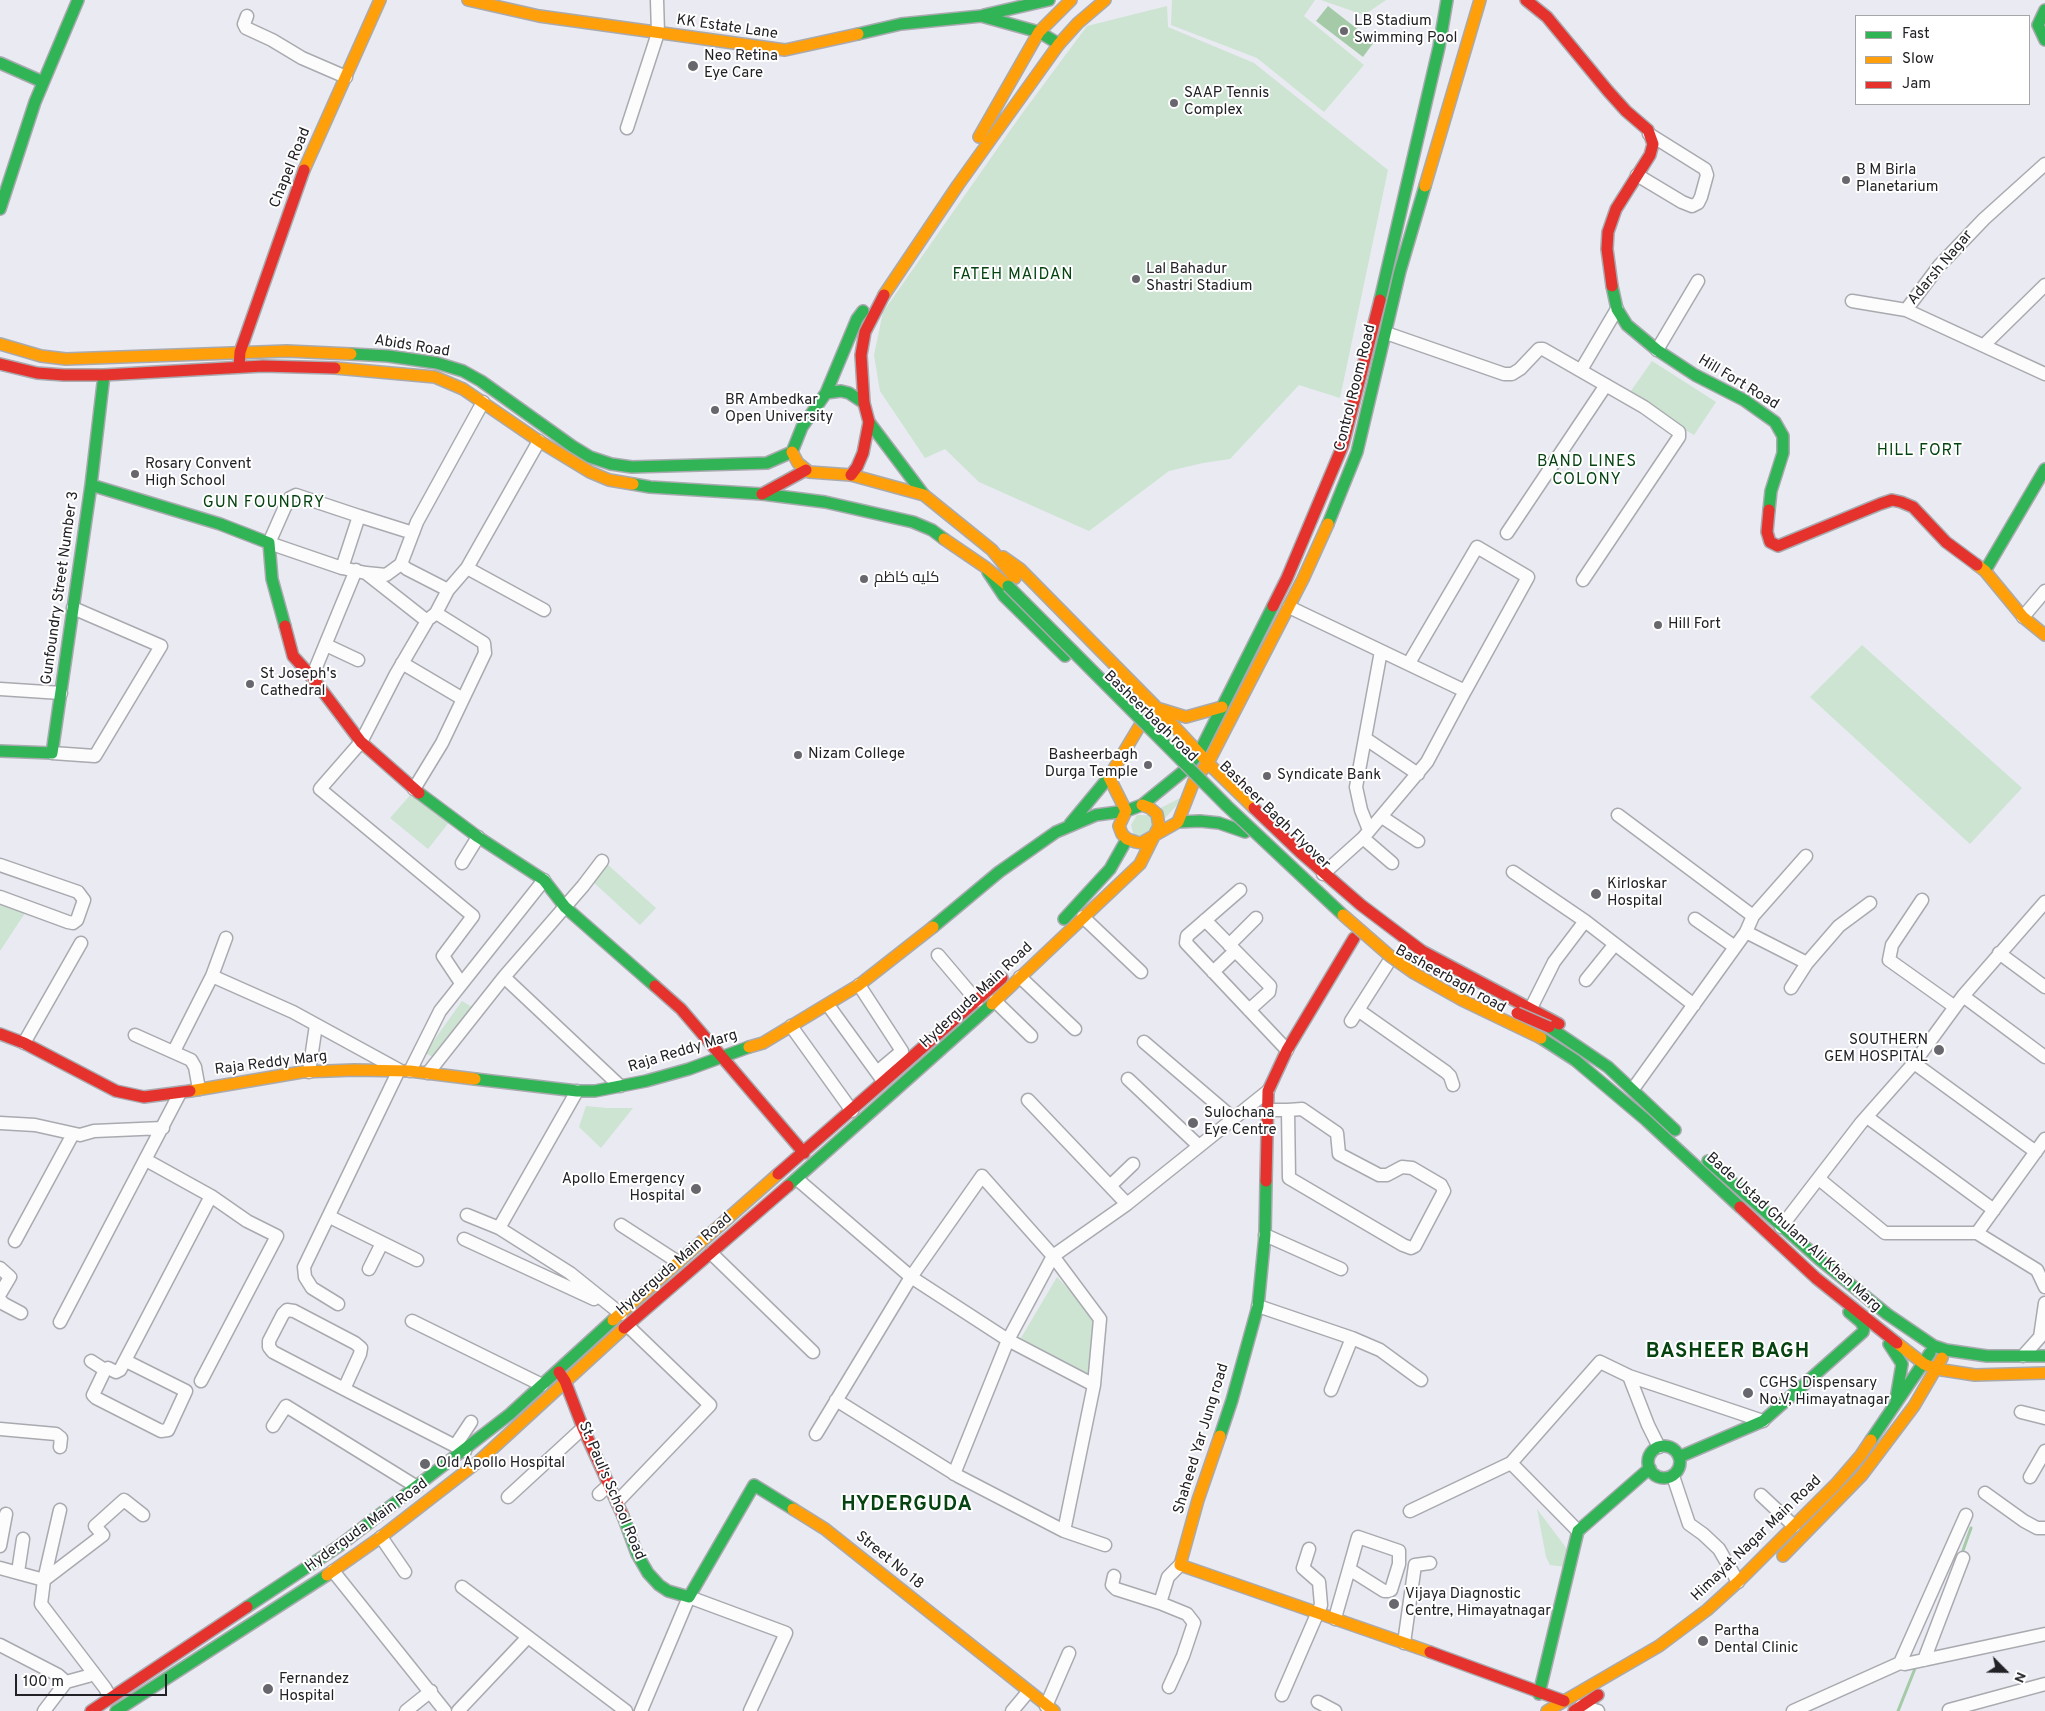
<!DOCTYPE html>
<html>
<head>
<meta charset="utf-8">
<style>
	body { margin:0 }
	#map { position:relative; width:2045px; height:1711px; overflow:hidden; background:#e9eaf2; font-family:Overpass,sans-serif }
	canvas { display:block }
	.legend { position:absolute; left:1855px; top:15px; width:175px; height:90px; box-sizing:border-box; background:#fff; border:1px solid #a6a6a8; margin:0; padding:6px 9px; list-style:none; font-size:15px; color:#212126 }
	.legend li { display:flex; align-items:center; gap:10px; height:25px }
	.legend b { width:25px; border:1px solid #a6a6a8 }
	.north { position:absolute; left:1980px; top:1646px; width:50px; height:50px; -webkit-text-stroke:4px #fff; paint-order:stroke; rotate:113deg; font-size:14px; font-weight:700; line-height:20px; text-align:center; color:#212126 }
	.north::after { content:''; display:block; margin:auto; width:18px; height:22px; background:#212126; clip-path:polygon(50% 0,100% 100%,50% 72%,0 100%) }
	.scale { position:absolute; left:15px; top:1674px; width:152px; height:22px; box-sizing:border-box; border:2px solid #212126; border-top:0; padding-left:6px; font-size:15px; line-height:18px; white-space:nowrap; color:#212126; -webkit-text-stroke:4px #fff; paint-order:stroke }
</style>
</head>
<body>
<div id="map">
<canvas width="2045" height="1711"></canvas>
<ul class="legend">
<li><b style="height:6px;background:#30b455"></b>Fast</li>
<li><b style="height:6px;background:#ff9f0a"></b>Slow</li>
<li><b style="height:6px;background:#e5322d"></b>Jam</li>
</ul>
<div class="north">N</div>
<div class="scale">100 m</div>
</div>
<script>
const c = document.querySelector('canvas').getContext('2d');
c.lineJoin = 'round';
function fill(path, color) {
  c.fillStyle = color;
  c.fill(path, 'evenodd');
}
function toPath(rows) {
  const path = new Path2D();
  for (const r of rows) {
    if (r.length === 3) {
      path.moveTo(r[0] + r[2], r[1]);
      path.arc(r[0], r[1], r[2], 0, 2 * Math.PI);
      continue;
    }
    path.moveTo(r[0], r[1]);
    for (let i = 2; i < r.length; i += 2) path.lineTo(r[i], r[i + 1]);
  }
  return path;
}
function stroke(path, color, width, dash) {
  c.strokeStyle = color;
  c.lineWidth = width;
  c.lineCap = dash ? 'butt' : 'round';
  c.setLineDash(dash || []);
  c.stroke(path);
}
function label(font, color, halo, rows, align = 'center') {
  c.font = font + ' Overpass,Cairo,sans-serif';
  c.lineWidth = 4;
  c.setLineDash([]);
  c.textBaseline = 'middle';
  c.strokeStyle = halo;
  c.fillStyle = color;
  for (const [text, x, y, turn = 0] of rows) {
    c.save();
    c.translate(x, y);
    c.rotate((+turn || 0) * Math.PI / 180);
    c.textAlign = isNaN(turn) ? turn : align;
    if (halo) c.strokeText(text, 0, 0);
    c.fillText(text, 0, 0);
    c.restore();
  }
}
fill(toPath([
	[1172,0,1315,0,1304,16,1364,65,1324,112,1257,58,1171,25],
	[1321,0,1386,0,1364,15],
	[1167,6,1168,27,1254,63,1388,170,1340,398,1299,385,1230,459,1203,463,1169,471,1089,531,979,482,945,449,925,458,880,391,874,355,883,312,1021,115,1087,26],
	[1652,361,1716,402,1694,435,1628,395],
	[1862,645,2022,788,1970,844,1810,697],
	[413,792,450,821,428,849,390,818],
	[1186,795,1158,826,1154,834,1134,836,1131,825,1137,815,1147,815],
	[606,863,656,908,640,925,591,880],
	[0,895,29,907,0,951],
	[462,1001,472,1007,433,1057,425,1053],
	[586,1106,607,1108,633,1108,601,1148,579,1127],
	[1057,1277,1096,1318,1089,1375,1021,1338],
	[1537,1509,1567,1549,1566,1567,1550,1565,1546,1557]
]), '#cce4d1');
fill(toPath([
	[1328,6,1374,42,1363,57,1316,21]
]), '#a5caa8');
stroke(toPath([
	[1961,1556,1971,1528],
	[1898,1711,1916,1666]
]), '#a5caa8', 3);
const street = toPath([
	[247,16,244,24,246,28,272,40,302,58,346,77],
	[627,128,658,33,657,0],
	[2045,164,1984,219,1939,266,1906,310,2045,374],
	[1637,175,1682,202,1692,206,1698,203,1701,197,1707,175,1705,169,1649,134],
	[1852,301,1906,310],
	[1386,333,1504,374,1512,374,1520,369,1539,349,1543,349,1644,407,1679,432,1679,437,1583,580],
	[1984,345,2045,285],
	[1657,350,1698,281],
	[1581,370,1617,309],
	[359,516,296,495,290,498,284,509,269,543,342,568,366,573],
	[1507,533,1606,385],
	[401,564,407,569,448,590],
	[342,568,359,516,413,533],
	[467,568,539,441],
	[1289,607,1465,691,1427,762,1363,838,1323,874],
	[2023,617,2045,591],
	[430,618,436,613,448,590,467,568,544,610],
	[326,645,358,660],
	[402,663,463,699],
	[1409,663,1477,547,1528,577,1465,691],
	[312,677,356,570],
	[0,689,61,693],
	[1366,739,1418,774],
	[52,753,95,756,161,646,73,608],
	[414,789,442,743,485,653,484,643,436,613],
	[1618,815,1753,916,1746,932,1807,963],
	[1382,817,1418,841],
	[1369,830,1361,810,1356,787,1381,651],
	[1363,838,1392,863],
	[602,861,583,886,504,977,620,1086],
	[462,863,478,837],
	[0,865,78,892,84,900,77,920,73,923,68,922,0,897],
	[1513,872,1585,921,1694,1005],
	[1240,890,1187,936,1186,943,1287,1050],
	[1922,900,1892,945,1889,960,1955,1007],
	[1753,916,1806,856],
	[1083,917,1141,972],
	[1695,919,1735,947],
	[1205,920,1270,986,1269,992,1249,1010],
	[1229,945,1256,918],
	[1999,953,2045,987],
	[938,955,977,1001],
	[1213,972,1235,951],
	[212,976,226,938],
	[1020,977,1075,1029],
	[1586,980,1615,944],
	[461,983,443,956,473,916,320,789,361,742,396,674,427,621,366,573,386,575,401,564,417,522,483,402],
	[859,985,902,1051,877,1072],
	[1791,988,1807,963,1839,926,1870,903],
	[1963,996,2045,1057],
	[995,1001,1031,1036],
	[828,1005,881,1078],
	[1531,1008,1554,962,1585,921],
	[1358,1010,1446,1072,1450,1076,1453,1085],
	[1351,1021,1388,963],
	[791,1026,852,1111],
	[135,1035,191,1060,195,1067,199,1089],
	[1144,1042,1234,1119],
	[24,1043,81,943],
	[174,1051,212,976,293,1012,399,1070,304,1267,305,1277,312,1288,338,1304],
	[1914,1063,2036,1152],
	[410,1071,440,1011,544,880],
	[309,1072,316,1025],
	[428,1073,504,977],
	[1128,1079,1199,1146],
	[1633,1089,1746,932],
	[1028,1100,1127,1204],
	[1267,1110,1288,1110,1289,1178,1403,1245,1411,1248,1415,1246,1444,1191,1441,1185,1412,1168,1402,1167,1387,1175,1379,1175,1339,1154,1337,1133,1302,1109,1288,1110],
	[1867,1117,1994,1210],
	[0,1123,35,1125,80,1135,94,1131,163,1128],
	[146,1160,211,1196,247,1221,277,1236,201,1381],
	[797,1179,911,1277,1008,1340,1094,1385],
	[1819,1179,1885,1233,1977,1233,2037,1270,2045,1287],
	[1110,1186,1133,1164],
	[467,1215,499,1228,570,1273,621,1314],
	[330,1217,417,1260],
	[621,1225,678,1262],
	[1781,1227,1861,1123,1914,1063,1963,996,2045,902],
	[499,1228,577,1091],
	[1977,1233,2045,1139],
	[1265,1235,1341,1269],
	[464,1239,594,1299],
	[15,1241,73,1134],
	[711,1253,813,1352],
	[0,1268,10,1277,0,1294],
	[369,1269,382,1243],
	[0,1300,4,1304,21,1313],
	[1258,1306,1352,1338,1380,1350,1421,1380],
	[412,1321,542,1385],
	[60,1322,180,1093],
	[2023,1356,2040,1337,2045,1303],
	[91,1361,105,1370],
	[126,1361,186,1391,168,1430,161,1431,96,1398,93,1395,105,1370,108,1368,116,1372,120,1370,211,1196],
	[1629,1376,1648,1425,1659,1447],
	[344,1389,360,1354,361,1348,355,1343,294,1311,287,1310,283,1314,269,1341,269,1347,273,1352,344,1389,465,1451],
	[1331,1390,1352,1338],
	[836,1400,958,1476,1064,1531,1105,1545],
	[2021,1412,2045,1418],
	[273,1426,286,1406,417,1487],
	[0,1429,56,1434,61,1438,60,1447],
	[816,1434,911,1277,982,1176,1053,1256,1100,1319,1094,1385,1064,1531],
	[455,1446,471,1422],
	[1511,1463,1578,1531],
	[954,1474,1008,1340,1053,1256,1127,1204,1268,1091],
	[1673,1476,1689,1524,1703,1534,1719,1549,1738,1582],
	[2030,1477,2045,1451],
	[1985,1493,2024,1521,2037,1528,2045,1528],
	[599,1494,609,1485],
	[1761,1495,1794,1526],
	[508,1497,583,1428],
	[617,1502,710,1405,628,1326],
	[60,1510,44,1580,41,1604,105,1688,110,1697],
	[1410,1511,1511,1463,1600,1362,1629,1376,1763,1421],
	[381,1537,405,1572],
	[0,1546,6,1514],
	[0,1568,44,1580,103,1535,95,1526,124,1500,143,1515],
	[333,1571,445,1711],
	[18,1572,23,1539],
	[1114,1576,1112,1585,1116,1589,1160,1603,1187,1614,1194,1623,1183,1656,1169,1687],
	[462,1587,626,1711],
	[1160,1603,1168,1577,1180,1565],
	[1335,1619,1337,1611,1349,1569,1358,1537,1399,1551,1399,1564,1391,1590,1388,1591,1384,1591,1349,1569],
	[1404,1643,1415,1565,1430,1563],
	[0,1645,58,1675,66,1682,44,1711],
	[1924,1660,1963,1558],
	[1900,1663,1966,1515],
	[66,1682,88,1676,93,1672],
	[1282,1695,1321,1605,1319,1582,1303,1568,1309,1549],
	[1318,1702,1335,1711],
	[1046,1706,1069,1653],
	[1581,1706,1598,1711],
	[1949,1710,2045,1684],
	[406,1711,431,1691],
	[458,1711,527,1638],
	[641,1711,689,1597,786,1633,750,1711],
	[1012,1711,1028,1692],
	[1793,1711,1900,1663,1905,1664,2045,1634]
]);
const fast = toPath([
	[2045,10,2038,25,2045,40],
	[984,15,1049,0],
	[858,34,901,24,981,16,1039,32,1059,44],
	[0,63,43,82],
	[0,209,35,102,78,0],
	[1612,286,1617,309,1627,325,1657,350,1695,375,1744,400,1775,422,1783,436,1783,453,1771,491,1769,510],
	[1380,300,1439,47,1447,0],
	[351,354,388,356,437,363,463,371,481,381,572,446,590,457,611,464,632,467,767,463,792,452],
	[826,393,841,391,849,393,864,403],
	[869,422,924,495],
	[792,452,802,427,826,393,857,319,863,311],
	[633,484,650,487,762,494,825,502,913,522,932,530,944,539],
	[91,485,220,524,269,543,272,579,285,626],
	[1328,524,1357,452,1400,271,1425,186],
	[1985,571,2045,469],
	[988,572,1004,596,1065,656],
	[0,751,52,753,91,485,104,375],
	[419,793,478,837,544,880,565,907,655,986],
	[1178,822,1200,821,1219,823,1245,832],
	[1070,824,1109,777],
	[1064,919,1110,869,1127,839],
	[933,927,999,872,1056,832,1096,815,1126,811,1142,805,1185,770,1199,753,1273,606],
	[1549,1027,1608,1067,1675,1130],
	[1541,1038,1575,1060,1646,1120,1740,1207],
	[475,1079,577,1091,595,1091,646,1081,689,1069,749,1047],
	[1708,1161,1819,1259,1887,1314,1934,1346,1946,1350,1987,1356,2045,1356],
	[788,1186,992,1004],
	[1889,1344,1902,1364,1896,1399],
	[1220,1436,1232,1400,1258,1306,1265,1235,1266,1181],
	[1871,1440,1930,1353],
	[1664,1462,16],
	[1679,1457,1763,1421,1863,1332,1864,1328,1861,1322,1849,1312],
	[623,1516,637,1554,648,1573,659,1585,668,1591,689,1597,754,1485,793,1509],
	[247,1607,339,1546,510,1414,613,1320],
	[1539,1694,1578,1531,1650,1468],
	[116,1711,327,1575]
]);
const slow = toPath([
	[468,0,539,16,785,50,858,34],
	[979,137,1039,32,1071,0],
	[304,170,380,0],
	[1425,186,1480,0],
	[884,295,958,185,1059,44,1078,23,1105,0],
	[0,344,41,356,66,359,287,351,351,354],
	[335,368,435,377,463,389,539,441,590,472,609,480,633,484],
	[792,452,798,463,809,472,851,475,924,495,992,550,1015,578],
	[944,539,985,567,1008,586],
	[1003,557,1020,569,1157,708,1214,769,1254,808],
	[1977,565,1985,571,2023,617,2045,635],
	[1160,709,1186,717,1222,707],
	[1126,811,1119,826,1122,834,1127,839,1136,842,1141,843,1178,822,1194,781,1208,763,1303,579,1328,524],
	[1126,811,1109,777,1139,727,1153,712],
	[992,1004,1140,864,1159,826,1157,814,1150,808,1142,805],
	[749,1047,763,1043,859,985,933,927],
	[190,1091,302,1072,354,1070,410,1071,475,1079],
	[613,1320,778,1174],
	[1897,1343,1924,1364,1936,1369,1975,1375,2045,1373],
	[1220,1436,1198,1500,1180,1565,1430,1652],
	[793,1509,825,1529,1054,1711],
	[1783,1556,1862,1475,1914,1406,1942,1358],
	[327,1575,381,1537,479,1461,624,1328],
	[1547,1711,1659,1646,1707,1610,1740,1580,1836,1484,1861,1455,1871,1440]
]);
const jam = toPath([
	[1526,0,1547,17,1608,91,1626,111,1648,130,1653,144,1650,155,1616,209,1608,232,1607,249,1612,286],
	[0,364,37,373,64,375,104,375,263,366,335,368],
	[239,367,240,352,304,170],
	[851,475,857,467,863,453,869,422,864,403,861,355,865,332,884,295],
	[762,494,806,470],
	[1769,510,1767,532,1770,542,1778,546,1880,504,1892,500,1901,502,1913,507,1946,542,1977,565],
	[1273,606,1287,578,1343,445,1380,300],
	[285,626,293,656,312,677,361,742,419,793],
	[1254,808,1300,852,1361,905,1422,951,1559,1024],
	[655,986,681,1009,804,1153],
	[0,1034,24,1043,116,1091,144,1097,190,1091],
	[778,1174,1002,978],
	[1266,1181,1268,1091,1287,1050,1354,938],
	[1740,1207,1816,1278,1897,1343],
	[624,1328,788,1186],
	[559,1372,565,1381,583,1428,623,1516],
	[1430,1652,1564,1701],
	[91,1711,247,1607],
	[1574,1711,1598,1695]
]);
stroke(street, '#a9aaaf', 15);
stroke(fast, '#a9aaaf', 14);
stroke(slow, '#a9aaaf', 14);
stroke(jam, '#a9aaaf', 14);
stroke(street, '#fcfcfd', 12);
stroke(fast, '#30b455', 11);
stroke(slow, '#ff9f0a', 11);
stroke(jam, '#e5322d', 11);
const fastBridge = toPath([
	[1008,586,1227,806,1343,915]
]);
const slowBridge = toPath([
	[1343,915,1390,956,1414,973,1462,1000,1541,1038]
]);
const jamBridge = toPath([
	[1517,1013,1549,1027]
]);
stroke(fastBridge, '#a9aaaf', 14, []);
stroke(slowBridge, '#a9aaaf', 14, []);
stroke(jamBridge, '#a9aaaf', 14, []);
stroke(fastBridge, '#30b455', 11);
stroke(slowBridge, '#ff9f0a', 11);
stroke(jamBridge, '#e5322d', 11);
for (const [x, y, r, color] of [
	[1344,31,5,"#67676d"],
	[693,66,6,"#67676d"],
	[1174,103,5,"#67676d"],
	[1846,180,5,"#67676d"],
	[1136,279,5,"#67676d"],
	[715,410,5,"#67676d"],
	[135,474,5,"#67676d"],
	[864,579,5,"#67676d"],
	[1658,625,5,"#67676d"],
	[250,684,5,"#67676d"],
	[798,755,5,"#67676d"],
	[1148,765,5,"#67676d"],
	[1267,776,5,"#67676d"],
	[1596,894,6,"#67676d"],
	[1939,1050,6,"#67676d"],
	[1193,1123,6,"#67676d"],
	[696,1189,6,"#67676d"],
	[1748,1393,6,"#67676d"],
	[425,1464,6,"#67676d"],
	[1394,1604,6,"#67676d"],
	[1703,1641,6,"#67676d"],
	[268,1689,6,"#67676d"]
]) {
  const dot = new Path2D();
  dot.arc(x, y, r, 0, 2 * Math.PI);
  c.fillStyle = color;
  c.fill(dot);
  stroke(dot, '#fff', 2);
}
label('15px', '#212126', '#fff', [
	["LB Stadium",1354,22],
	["Swimming Pool",1354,39],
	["Neo Retina",704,57],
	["Eye Care",704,74],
	["SAAP Tennis",1184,94],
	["Complex",1184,111],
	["B M Birla",1856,171],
	["Planetarium",1856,188],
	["Lal Bahadur",1146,270],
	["Shastri Stadium",1146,287],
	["BR Ambedkar",725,401],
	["Open University",725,418],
	["Rosary Convent",145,465],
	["High School",145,482],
	["كليه كاظم",874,579],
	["Hill Fort",1668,625],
	["St Joseph's",260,675],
	["Cathedral",260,692],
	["Nizam College",808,755],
	["Basheerbagh",1138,756,"right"],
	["Durga Temple",1138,773,"right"],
	["Syndicate Bank",1277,776],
	["Kirloskar",1607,885],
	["Hospital",1607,902],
	["SOUTHERN",1928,1041,"right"],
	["GEM HOSPITAL",1928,1058,"right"],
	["Sulochana",1204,1114],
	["Eye Centre",1204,1131],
	["Apollo Emergency",685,1180,"right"],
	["Hospital",685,1197,"right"],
	["CGHS Dispensary",1759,1384],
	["No.V, Himayatnagar",1759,1401],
	["Old Apollo Hospital",436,1464],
	["Vijaya Diagnostic",1405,1595],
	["Centre, Himayatnagar",1405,1612],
	["Partha",1714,1632],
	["Dental Clinic",1714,1649],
	["Fernandez",279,1680],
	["Hospital",279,1697]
], 'left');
label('15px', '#212126', '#fff', [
	["KK Estate Lane",727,28,8],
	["Chapel Road",291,168,-68],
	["Adarsh Nagar",1941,268,-50],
	["Abids Road",412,347,9],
	["Hill Fort Road",1738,383,31],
	["Control Room Road",1356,388,-76],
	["Gunfoundry Street Number 3",61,588,-82],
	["Basheerbagh road",1150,717,44],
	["Basheer Bagh Flyover",1274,816,44],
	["Basheerbagh road",1450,980,29],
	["Hyderguda Main Road",977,996,-43],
	["Raja Reddy Marg",683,1052,-17],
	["Raja Reddy Marg",271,1064,-7],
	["Bade Ustad Ghulam Ali Khan Marg",1793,1233,42],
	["Hyderguda Main Road",675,1265,-41],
	["Shaheed Yar Jung road",1202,1439,-73],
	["St. Paul's School Road",611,1491,67],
	["Hyderguda Main Road",367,1526,-36],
	["Himayat Nagar Main Road",1757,1539,-44],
	["Street No 18",889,1561,39]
]);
c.letterSpacing = '1px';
label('16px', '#054311', '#fff', [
	["FATEH MAIDAN",1013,276],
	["HILL FORT",1920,452],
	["BAND LINES",1587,463],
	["COLONY",1587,481],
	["GUN FOUNDRY",264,504]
]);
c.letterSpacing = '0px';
c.letterSpacing = '1px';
label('bold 20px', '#054311', '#fff', [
	["BASHEER BAGH",1728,1353],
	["HYDERGUDA",907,1506]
]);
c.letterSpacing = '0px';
</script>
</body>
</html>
